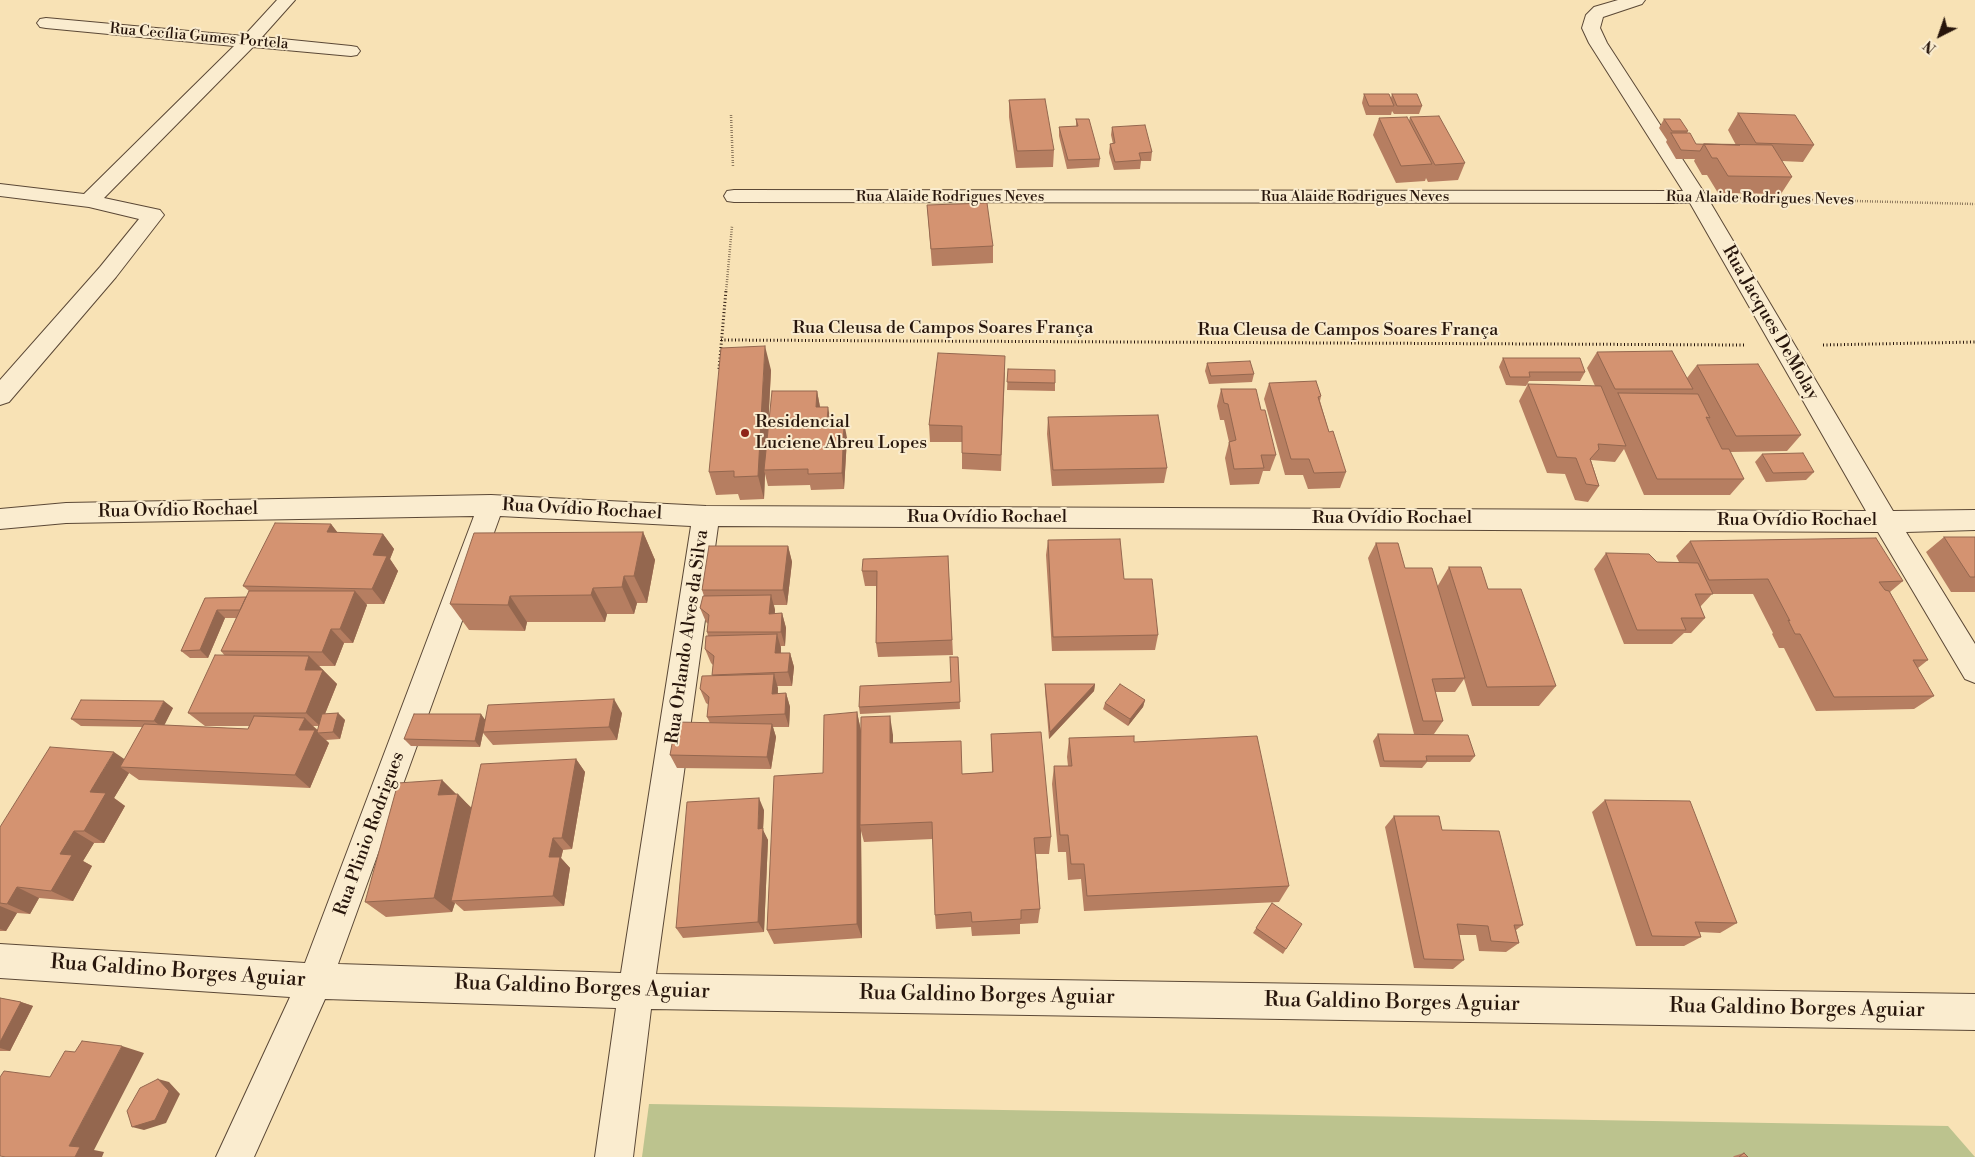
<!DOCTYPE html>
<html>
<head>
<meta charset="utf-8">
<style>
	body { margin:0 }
	#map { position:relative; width:1975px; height:1157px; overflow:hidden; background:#f8e2b5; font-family:"Libre Bodoni",serif }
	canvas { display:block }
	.north { position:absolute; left:1915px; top:10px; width:50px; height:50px; -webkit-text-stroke:4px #faeccf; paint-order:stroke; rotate:221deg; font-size:14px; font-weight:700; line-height:20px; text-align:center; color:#27150b }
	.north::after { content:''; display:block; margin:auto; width:18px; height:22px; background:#27150b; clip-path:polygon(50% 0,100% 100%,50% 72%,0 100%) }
</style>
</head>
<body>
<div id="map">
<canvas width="1975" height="1157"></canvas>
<div class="north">N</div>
</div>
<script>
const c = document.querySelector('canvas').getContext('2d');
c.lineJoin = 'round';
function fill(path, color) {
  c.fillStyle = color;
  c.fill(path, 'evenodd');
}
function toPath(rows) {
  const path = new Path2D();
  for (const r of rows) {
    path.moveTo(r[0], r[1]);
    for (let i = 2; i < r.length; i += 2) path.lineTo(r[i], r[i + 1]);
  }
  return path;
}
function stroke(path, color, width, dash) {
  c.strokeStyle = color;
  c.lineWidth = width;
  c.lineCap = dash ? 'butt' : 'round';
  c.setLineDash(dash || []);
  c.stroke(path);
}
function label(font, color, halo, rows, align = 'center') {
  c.font = font + ' "Libre Bodoni",serif';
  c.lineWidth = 4;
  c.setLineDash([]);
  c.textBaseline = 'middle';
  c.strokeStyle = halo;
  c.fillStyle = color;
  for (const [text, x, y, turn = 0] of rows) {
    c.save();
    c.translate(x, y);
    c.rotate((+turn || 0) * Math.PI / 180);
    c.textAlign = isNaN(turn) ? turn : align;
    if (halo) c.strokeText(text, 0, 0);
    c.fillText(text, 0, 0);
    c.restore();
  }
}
fill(toPath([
	[649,1104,1948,1126,1975,1157,642,1157]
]), '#bcc38e');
const minor = toPath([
	[277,0,295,0,262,37,351,46,357,47,360,51,357,55,351,56,253,47,104,198,160,210,164,215,116,277,9,402,0,405,0,380,100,267,139,219,89,207,0,196,0,184,84,194,234,46,46,28,40,27,37,23,40,19,46,18,244,36,277,0],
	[1618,0,1645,0,1642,4,1603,17,1600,28,1607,43,1707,197,1893,511,1975,510,1975,530,1906,532,1975,644,1975,683,1965,679,1878,532,718,526,656,974,1975,994,1975,1030,651,1009,633,1157,595,1157,616,1008,325,999,254,1157,216,1157,290,997,0,978,0,944,305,963,474,516,66,523,0,529,0,509,66,503,491,495,706,506,1866,511,1690,203,734,202,727,201,724,196,727,191,734,190,1683,191,1589,43,1582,28,1586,15,1594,7,1618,0],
	[500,516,691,526,621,973,338,964,500,516]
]);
stroke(minor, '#5b4836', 2);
stroke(toPath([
	[731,115,733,167],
	[1735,198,1975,204],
	[726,292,732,226]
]), '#27150b', 2.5, [0.5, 2]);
stroke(toPath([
	[721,340,1744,345],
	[1823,345,1975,342],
	[719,369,726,290]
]), '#27150b', 3, [1, 2.5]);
fill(minor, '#faeccf');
fill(toPath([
	[1364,94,1391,98,1392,94,1422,106,1419,114,1394,114,1392,111,1391,115,1366,115,1362,103],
	[1009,100,1054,150,1053,167,1016,168,1009,117],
	[1738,113,1814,145,1803,162,1782,161,1792,177,1781,194,1718,193,1707,175,1702,175,1694,161,1695,159,1676,159,1666,142,1667,140,1659,128,1664,119,1688,131,1687,133,1696,144,1736,145,1728,130],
	[1410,117,1465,163,1458,180,1428,182,1426,178,1425,181,1396,183,1373,135,1379,118,1409,121],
	[1076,119,1100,159,1099,167,1067,169,1059,136,1059,127,1076,126],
	[1112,127,1152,152,1151,161,1141,161,1140,169,1114,170,1109,153,1110,144,1113,144,1111,135],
	[927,205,993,246,993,263,932,266],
	[1597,352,1687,378,1697,365,1801,435,1787,451,1730,452,1744,479,1730,495,1644,495,1624,449,1615,462,1591,460,1599,486,1588,502,1575,500,1565,474,1547,473,1519,401,1528,384,1595,386,1587,368],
	[1503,358,1585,372,1580,381,1529,381,1526,386,1506,385,1499,367],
	[1207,363,1254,374,1252,382,1209,384,1205,371],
	[1008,369,1055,383,1055,391,1007,390],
	[771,370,767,444,817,391,820,407,831,422,847,438,844,489,811,490,810,485,768,486,765,474,764,499,740,500,738,494,716,495,709,472],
	[1005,372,1001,471,962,469,962,442,930,442,929,425],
	[1269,383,1321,396,1320,401,1329,432,1346,472,1340,488,1308,489,1303,475,1285,475,1264,399],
	[1221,389,1261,410,1276,455,1270,471,1263,471,1259,484,1230,485,1225,458,1229,442,1224,420,1220,420,1217,406],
	[1048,417,1167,468,1164,483,1052,486,1047,434],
	[1762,454,1814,472,1806,480,1766,482,1755,462],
	[331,524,338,533,383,534,394,549,390,559,398,571,384,604,366,604,367,605,353,643,344,643,335,666,319,666,337,684,325,714,338,713,345,720,340,739,326,740,329,743,310,788,139,780,129,773,114,798,125,806,104,843,94,843,83,861,92,866,73,901,39,898,30,914,17,913,6,931,0,931,0,827,125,759,142,727,81,726,71,719,173,708,164,725,248,729,249,726,205,726,188,713,225,656,221,651,236,618,225,618,208,658,190,658,181,651,205,598,246,597,249,591,243,586],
	[313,726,319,726,318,730],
	[643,532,655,560,647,603,637,603,634,614,607,614,605,622,527,622,525,631,469,630,450,604],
	[1944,537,1975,537,1975,592,1951,592,1926,552],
	[1048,540,1124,579,1158,635,1155,650,1052,651,1046,555],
	[1690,541,1903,581,1890,592,1928,660,1918,668,1934,696,1914,709,1816,711,1784,648,1779,648,1772,634,1773,633,1753,594,1712,594,1700,607,1705,618,1691,633,1684,633,1672,644,1624,644,1594,569,1606,553,1657,562,1679,562,1676,556],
	[1376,543,1405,568,1437,587,1449,567,1488,589,1556,686,1539,706,1472,706,1464,679,1455,692,1435,692,1443,721,1434,734,1414,734,1368,558],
	[788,546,792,562,787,605,774,605,775,610,775,614,782,613,786,628,785,646,781,646,781,653,790,653,794,667,792,686,777,686,778,694,786,693,790,707,789,727,773,727,776,737,771,769,677,768,670,755,710,723,707,717,709,705,706,703,700,689,713,676,712,675,713,665,711,663,705,649,708,636,707,632,708,624,706,622,700,608,704,596,702,590],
	[948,556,953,655,878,657,876,643,876,586,865,586,862,571],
	[958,657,960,709,860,714,859,707,951,682],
	[1045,684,1095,684,1094,691,1049,739,1045,691],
	[1145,700,1143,707,1128,726,1103,709,1105,703],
	[857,712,861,731,893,735,893,743,962,774,992,772,991,734,1051,837,1049,854,1036,854,1040,909,1038,923,1020,924,1020,934,972,936,971,927,936,929,935,915,933,839,864,842,861,831,862,938,774,944,767,930,823,773],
	[622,713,617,740,493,745,483,733,480,747,411,746,404,739,485,719],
	[1378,734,1475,756,1470,762,1427,762,1422,768,1380,767,1373,741],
	[1069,738,1134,742,1289,886,1279,902,1084,911,1081,879,1068,880,1066,852,1058,852,1052,784,1054,766,1068,766,1067,757],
	[576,759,585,772,572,849,563,850,561,858,570,868,564,906,464,911,455,903,452,912,386,917,365,902,442,780,456,794,472,808],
	[1605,800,1737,923,1720,933,1700,932,1701,937,1684,946,1636,946,1592,812],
	[764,810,763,830,768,840,764,932,683,938,676,928],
	[1394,816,1442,830,1523,925,1516,930,1519,943,1506,952,1479,951,1476,935,1459,935,1464,960,1453,969,1414,968,1385,827],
	[1272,903,1286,949,1283,954,1253,933],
	[0,998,21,1002,33,1006,10,1051,0,1051],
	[1744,1153,1748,1157,1733,1157,1734,1156]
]), '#b67e61');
fill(toPath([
	[765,346,771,370,766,470,764,470,765,474,764,499,758,476],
	[817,391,820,407,816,407],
	[828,407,831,423,827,423],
	[844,422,847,438,844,489,842,473],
	[331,524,343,540,327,532],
	[643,532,655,560,647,603,634,576],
	[383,534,394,549,390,559,398,571,384,604,372,589,373,555],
	[788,546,792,562,787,605,783,590],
	[624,576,637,603,634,614,622,587],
	[593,588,607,614,605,622,591,595],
	[355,591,367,605,353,643,340,629],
	[771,595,775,610,773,628,769,614],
	[510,596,527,622,525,631,508,605],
	[217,610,225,618,208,658,200,650],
	[782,613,786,628,785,646,781,632],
	[331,629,344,643,335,666,322,652],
	[777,634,781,648,780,667,775,653],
	[790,653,794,667,792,686,788,672],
	[309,656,337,684,320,726,306,713,305,670],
	[774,674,778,688,777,708,772,694],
	[1095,684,1094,691,1049,739,1050,732],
	[786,693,790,707,789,727,785,714],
	[614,699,622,713,617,740,609,727],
	[1145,700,1143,707,1128,726,1130,719],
	[164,701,173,708,163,728,154,721],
	[857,712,861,731,860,825,861,831,862,938,857,924],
	[338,713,345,720,340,739,333,732],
	[481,714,486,721,483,732,483,733,480,747,475,741],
	[890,716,893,735,893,762,890,743],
	[305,718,319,732,318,733,329,743,310,788,295,775,299,730],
	[772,724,776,737,771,769,767,757],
	[114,752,133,765,120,767,129,773,114,798,125,806,104,843,84,831,90,792],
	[576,759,585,772,572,849,562,838],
	[442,780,458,796,458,794,475,812,451,901,455,903,452,912,434,898,438,795],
	[759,798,764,810,763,830,768,840,764,932,758,922,758,829],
	[74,831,94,843,83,861,92,866,73,901,51,891,60,854],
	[553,838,563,850,561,858,570,868,564,906,553,896,549,857],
	[17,887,39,898,30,914,7,904],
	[0,906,17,913,6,931,0,929],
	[21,1002,33,1006,10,1051,0,1048,0,1042],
	[122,1046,144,1053,94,1150,104,1152,102,1157,75,1157,69,1146],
	[158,1079,169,1082,180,1094,166,1123,144,1130,132,1127]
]), '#94674f');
const building = toPath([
	[1364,94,1389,94,1394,106,1369,106,1364,94],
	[1392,94,1417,94,1422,106,1397,106,1392,94],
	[1045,99,1054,150,1017,151,1009,100,1045,99],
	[1738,113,1795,115,1814,145,1756,143,1738,113],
	[1439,116,1465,163,1435,165,1410,117,1439,116],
	[1407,117,1432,164,1401,166,1379,118,1407,117],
	[1076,119,1089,119,1100,159,1068,160,1059,127,1078,126,1076,119],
	[1664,119,1680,119,1688,131,1672,131,1664,119],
	[1145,125,1152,152,1139,153,1141,160,1115,162,1110,144,1115,143,1112,127,1145,125],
	[1671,133,1690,133,1696,144,1740,145,1704,144,1700,151,1681,150,1671,133],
	[1704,144,1772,145,1792,177,1728,176,1717,158,1712,158,1704,144],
	[987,203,993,246,931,249,927,205,987,203],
	[765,346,758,476,734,477,734,471,709,472,721,348,765,346],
	[1672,351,1693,389,1615,389,1597,352,1672,351],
	[938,353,1005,356,1001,455,962,453,962,426,929,425,938,353],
	[1503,358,1580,358,1585,372,1529,372,1530,377,1510,377,1503,358],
	[1250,361,1254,374,1211,376,1207,363,1250,361],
	[1758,364,1801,435,1736,436,1697,365,1758,364],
	[1008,369,1055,370,1055,383,1007,382,1008,369],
	[1316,381,1321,396,1318,397,1329,432,1333,431,1346,472,1314,473,1309,459,1291,459,1269,383,1316,381],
	[1528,384,1601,386,1626,446,1598,444,1599,449,1590,459,1599,486,1586,484,1576,458,1557,457,1528,384],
	[1221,389,1256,389,1261,410,1265,410,1276,455,1261,455,1264,468,1234,469,1229,442,1236,440,1228,404,1224,403,1221,389],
	[772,391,817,391,816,407,828,407,827,423,844,422,842,473,808,474,808,469,764,470,772,391],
	[1618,393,1698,394,1710,418,1706,417,1722,449,1729,449,1744,479,1657,479,1618,393],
	[1158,415,1167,468,1053,470,1048,417,1158,415],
	[1803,453,1814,472,1773,473,1762,454,1803,453],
	[275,523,331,524,327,532,383,534,373,555,387,556,372,589,243,586,275,523],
	[643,532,634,576,624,576,622,587,593,588,591,595,510,596,508,605,450,604,474,533,643,532],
	[1944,537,1975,537,1975,577,1970,577,1944,537],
	[1876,538,1903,581,1879,582,1885,590,1889,591,1928,660,1913,660,1934,696,1834,697,1800,634,1795,634,1788,620,1790,621,1768,579,1709,580,1690,541,1876,538],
	[1120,539,1124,579,1152,579,1158,635,1053,637,1048,540,1120,539],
	[1376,543,1398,543,1405,568,1432,568,1465,678,1432,679,1443,721,1423,721,1376,543],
	[709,546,788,546,783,590,702,590,709,546],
	[1606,553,1649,554,1657,562,1698,563,1713,594,1695,594,1705,618,1681,618,1686,630,1637,630,1606,553],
	[948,556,952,640,876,643,877,571,862,571,863,559,948,556],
	[1449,567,1481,567,1488,589,1521,589,1556,686,1487,687,1449,567],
	[249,591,355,591,340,629,331,629,322,652,221,651,249,591],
	[771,595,769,614,782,613,781,632,707,632,709,615,700,608,703,596,771,595],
	[246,597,240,610,217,610,200,650,181,651,205,598,246,597],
	[777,634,775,653,790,653,788,672,712,675,714,656,705,649,706,636,777,634],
	[215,655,309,656,305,670,323,670,306,713,188,713,215,655],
	[950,657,958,657,960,702,859,707,860,686,951,682,950,657],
	[774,674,772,694,786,693,785,714,707,717,709,697,700,689,702,676,774,674],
	[1045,684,1095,684,1050,732,1045,684],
	[1120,684,1145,700,1130,719,1105,703,1120,684],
	[614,699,609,727,483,732,488,705,614,699],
	[81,700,164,701,154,721,71,719,81,700],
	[857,712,857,924,767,930,774,776,823,773,824,715,857,712],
	[338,713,333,732,318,733,317,732,322,714,338,713],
	[414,714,481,714,475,741,404,739,414,714],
	[254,716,305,718,299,730,315,730,295,775,120,767,144,724,248,729,254,716],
	[890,716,890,743,961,741,962,774,993,772,991,734,1041,732,1051,837,1034,838,1040,909,1021,910,1021,919,972,922,971,912,935,915,932,822,860,825,861,717,890,716],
	[676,722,772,724,767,757,670,755,676,722],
	[1378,734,1468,735,1475,756,1426,756,1427,761,1384,761,1378,734],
	[1134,736,1134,742,1257,736,1289,886,1087,896,1084,864,1071,864,1068,835,1060,835,1054,766,1072,766,1069,738,1134,736],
	[50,747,114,752,90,792,106,793,84,831,74,831,60,854,72,855,51,891,17,887,7,904,0,903,0,827,50,747],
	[576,759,562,838,553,838,549,857,560,857,553,896,451,901,481,764,576,759],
	[442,780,438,795,458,794,434,898,365,902,398,783,442,780],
	[759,798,758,829,763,828,758,922,676,928,687,802,759,798],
	[1605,800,1690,801,1737,923,1695,922,1701,937,1652,936,1605,800],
	[1394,816,1439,816,1442,830,1499,831,1523,925,1514,925,1519,943,1491,941,1488,926,1457,924,1464,960,1424,959,1394,816],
	[1272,903,1302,924,1286,949,1256,928,1272,903],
	[0,998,21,1002,0,1042,0,998],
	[82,1041,122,1046,69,1146,80,1147,75,1157,6,1157,0,1156,0,1077,4,1071,50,1077,65,1051,75,1052,82,1041],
	[158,1079,169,1091,155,1120,132,1127,127,1111,140,1088,158,1079],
	[1744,1153,1748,1157,1739,1157,1744,1153]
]);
fill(building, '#d49371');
stroke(building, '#94674f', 1);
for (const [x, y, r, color] of [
	[745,433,5,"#8f2418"]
]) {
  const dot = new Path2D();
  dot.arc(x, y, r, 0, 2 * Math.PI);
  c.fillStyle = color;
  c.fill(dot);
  stroke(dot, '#faeccf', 2);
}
label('15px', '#27150b', '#faeccf', [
	["Rua Cecília Gumes Portela",199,37,5],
	["Rua Alaide Rodrigues Neves",950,197],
	["Rua Alaide Rodrigues Neves",1355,197],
	["Rua Alaide Rodrigues Neves",1760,199,1]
]);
label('18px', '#27150b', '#faeccf', [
	["Rua Jacques DeMolay",1770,323,60],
	["Rua Cleusa de Campos Soares França",943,329],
	["Rua Cleusa de Campos Soares França",1348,331],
	["Rua Ovídio Rochael",582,510,3],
	["Rua Ovídio Rochael",178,511,-1],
	["Rua Ovídio Rochael",987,518],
	["Rua Ovídio Rochael",1392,519],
	["Rua Ovídio Rochael",1797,521],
	["Rua Orlando Alves da Silva",688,637,-82],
	["Rua Plinio Rodrigues",370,834,-70]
]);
label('18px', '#27150b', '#faeccf', [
	["Residencial",755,423],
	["Luciene Abreu Lopes",755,444]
], 'left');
label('21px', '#27150b', '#faeccf', [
	["Rua Galdino Borges Aguiar",178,972,4],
	["Rua Galdino Borges Aguiar",582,988,2],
	["Rua Galdino Borges Aguiar",987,996,1],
	["Rua Galdino Borges Aguiar",1392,1003,1],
	["Rua Galdino Borges Aguiar",1797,1009,1]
]);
</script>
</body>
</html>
